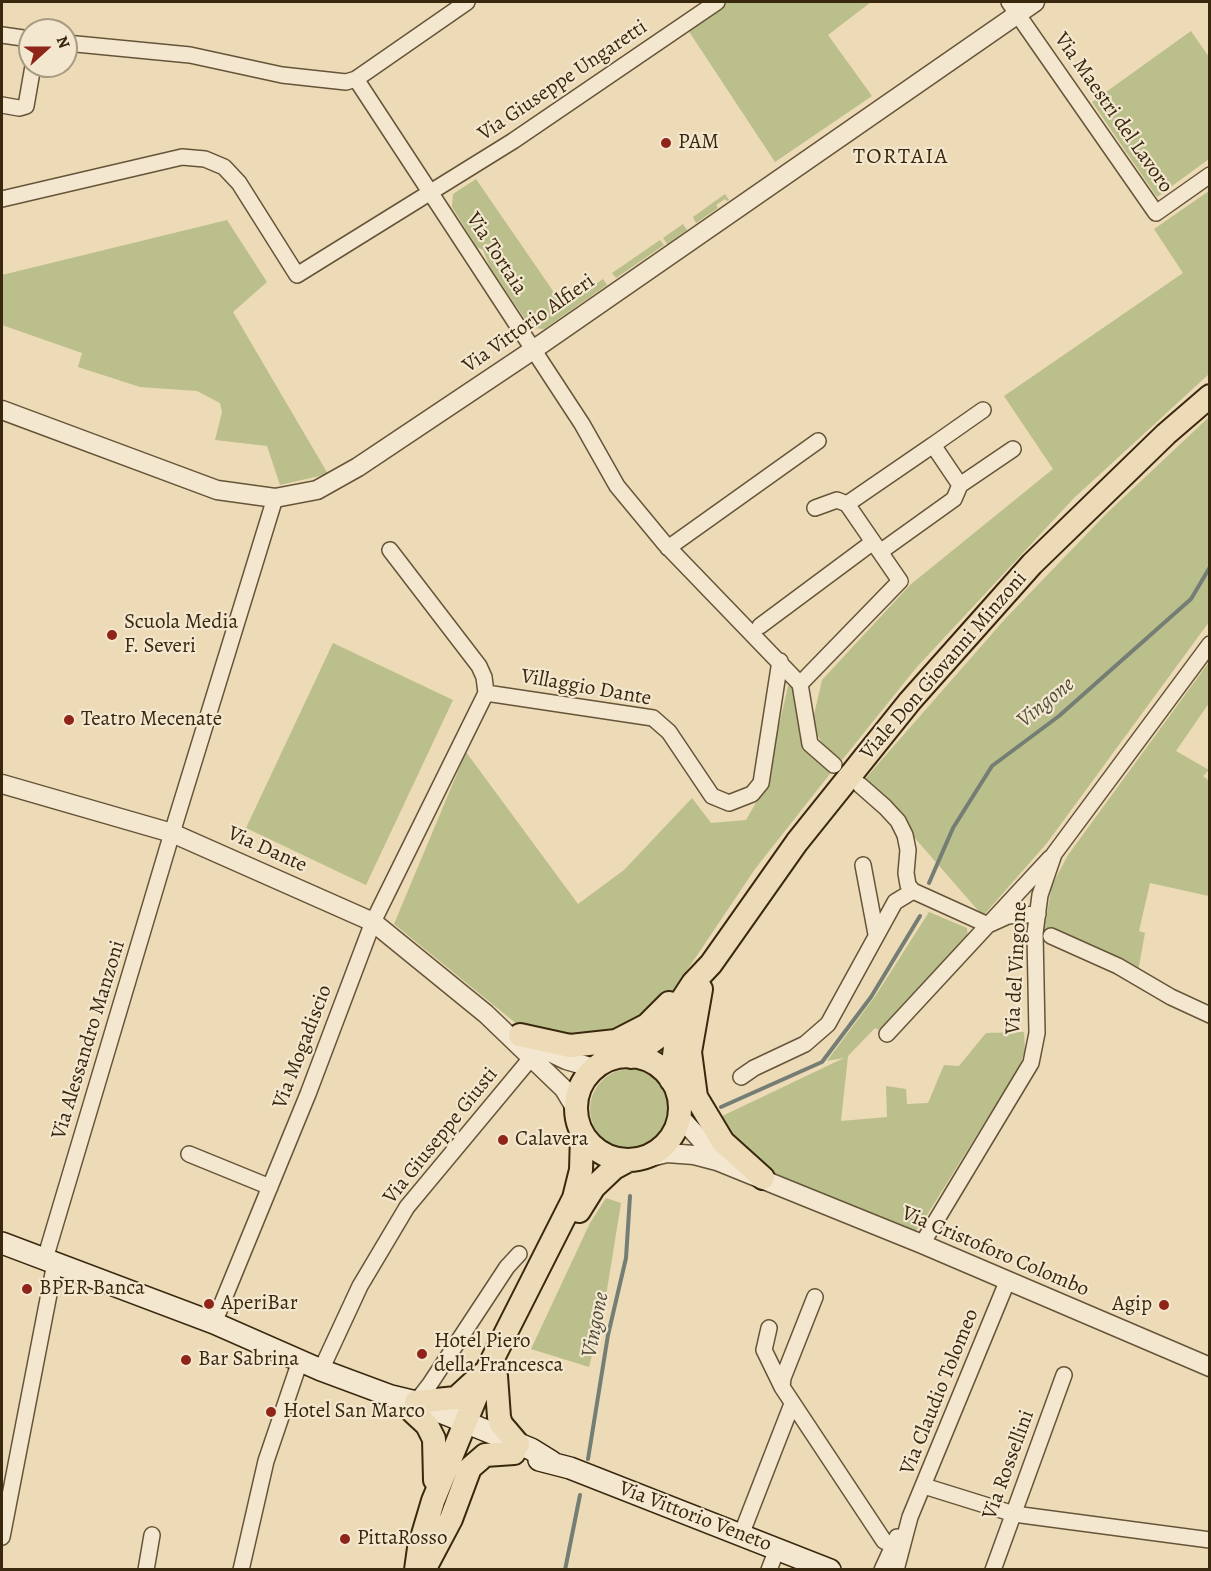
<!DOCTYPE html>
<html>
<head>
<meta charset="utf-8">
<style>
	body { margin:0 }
	#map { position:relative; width:1211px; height:1571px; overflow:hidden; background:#eddab6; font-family:Alegreya,serif }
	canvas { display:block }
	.frame { position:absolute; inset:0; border:3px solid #39280e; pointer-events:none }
	.north { position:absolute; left:18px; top:18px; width:60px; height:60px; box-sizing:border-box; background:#f3e7d0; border:2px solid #a99b82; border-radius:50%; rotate:69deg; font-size:16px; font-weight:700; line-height:24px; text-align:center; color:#39280e }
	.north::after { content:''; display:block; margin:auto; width:21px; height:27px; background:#8f2418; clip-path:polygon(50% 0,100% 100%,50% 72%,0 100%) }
</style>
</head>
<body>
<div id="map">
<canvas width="1211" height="1571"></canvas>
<div class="frame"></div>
<div class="north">N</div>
</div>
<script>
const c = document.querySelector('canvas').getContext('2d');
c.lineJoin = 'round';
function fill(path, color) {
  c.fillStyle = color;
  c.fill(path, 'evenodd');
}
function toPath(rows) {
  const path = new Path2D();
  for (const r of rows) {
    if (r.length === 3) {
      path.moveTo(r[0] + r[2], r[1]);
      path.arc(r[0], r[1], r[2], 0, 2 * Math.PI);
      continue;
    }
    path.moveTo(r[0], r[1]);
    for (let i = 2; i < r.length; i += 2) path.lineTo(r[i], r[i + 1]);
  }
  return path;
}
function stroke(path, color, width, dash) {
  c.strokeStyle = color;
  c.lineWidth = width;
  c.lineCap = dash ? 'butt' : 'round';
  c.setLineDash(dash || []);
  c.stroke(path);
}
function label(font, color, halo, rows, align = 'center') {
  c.font = font + ' Alegreya,serif';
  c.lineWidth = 4.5;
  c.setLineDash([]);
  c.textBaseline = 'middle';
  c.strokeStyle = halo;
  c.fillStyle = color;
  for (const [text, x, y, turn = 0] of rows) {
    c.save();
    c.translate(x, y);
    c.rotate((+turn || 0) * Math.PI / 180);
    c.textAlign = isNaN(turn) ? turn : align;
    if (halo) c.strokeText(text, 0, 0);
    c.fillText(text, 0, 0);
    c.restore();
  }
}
fill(toPath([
	[717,2,871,2,828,35,872,96,775,162,684,24],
	[1191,31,1209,57,1209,159,1157,197,1092,102],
	[476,179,564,307,603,279,607,285,544,329,531,328,490,267,483,250,477,247,452,207,453,194],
	[1209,191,1209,374,1074,498,916,668,842,760,823,745,815,731,813,719,822,680,910,585,1053,469,1004,396,1183,273,1154,229],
	[725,194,729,200,727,201,725,199,716,205,718,208,696,223,693,217],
	[227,220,267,282,233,312,328,474,280,485,267,446,215,440,222,412,220,403,197,391,140,387,78,367,82,353,2,325,2,275],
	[683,224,687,230,667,244,663,238],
	[660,240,664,245,616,278,612,273],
	[1209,417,1209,622,1047,843,983,916,864,780,1005,619,1107,513],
	[333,643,453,700,366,885,246,828],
	[1209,662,1209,703,1176,751,1209,770,1203,776,1209,781,1209,896,1150,883,1139,931,1145,933,1138,971,1043,935,1052,885,1068,855],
	[793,685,806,747,833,770,755,869,671,994,644,1020,583,1041,518,1025,394,924,466,752,578,904,624,870,692,798,711,823,746,820,765,787,788,686],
	[929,912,967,928,968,939,887,1034,875,1028,848,1056,841,1121,887,1117,886,1086,906,1089,907,1104,928,1103,944,1065,959,1066,986,1033,1024,1032,1025,1051,1019,1067,922,1223,916,1230,904,1230,766,1172,733,1146,718,1118,844,1058,827,1061,876,995],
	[630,1109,40],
	[606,1198,621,1203,606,1296,589,1367,531,1349,590,1223]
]), '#babf8c');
stroke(toPath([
	[929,883,953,828,992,766,1059,716,1191,599,1210,567],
	[721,1107,822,1062,871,997,920,916],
	[588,1459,608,1335,626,1258,630,1196],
	[565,1570,580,1495]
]), '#757e74', 4);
const minor = toPath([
	[1009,2,1156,213,1210,175],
	[2,35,30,39],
	[66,43,190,55,282,75,346,82,356,79,467,2],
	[356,79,582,424,617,486,665,544,800,684,810,744,834,765],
	[2,105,19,108,26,106,33,66],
	[2,199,182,157,205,159,224,167,239,183,297,275,513,141,717,2],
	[933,445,983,410],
	[960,485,1013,449],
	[815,508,837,500,847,504],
	[668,548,818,441],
	[390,550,479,666,484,677,486,693],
	[760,626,873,542],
	[800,684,900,581,847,504,933,445,960,485,954,499,880,552],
	[860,785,885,807,898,821,905,835,908,850,906,873,908,885,913,891,988,925,1008,916,1038,914],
	[863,865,876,934],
	[1051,936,1118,966,1171,997,1210,1015],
	[887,1034,1050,858],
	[741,1077,754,1068,805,1044,828,1024,895,902,913,891],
	[189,1154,270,1187],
	[922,1244,1031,1063,1037,1033,1035,933,1040,895,1054,854,1210,644],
	[45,1259,172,833,275,498],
	[815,1297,783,1378,782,1387,884,1541,892,1545],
	[214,1323,308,1094,373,922,486,693,653,718,669,732,712,796,729,803,752,794,761,783,780,661],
	[769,1328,764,1350,782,1387],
	[321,1370,360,1286,407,1207,531,1058],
	[416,1402,430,1384,507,1267,519,1254],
	[924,1486,1014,1514,1210,1540],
	[741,1535,792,1404],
	[2,1537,55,1263],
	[146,1570,152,1535],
	[241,1570,266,1461,300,1361],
	[769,1570,777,1549],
	[882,1570,897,1537],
	[896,1570,910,1517,1007,1282],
	[993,1570,1064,1375]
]);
const tertiary = toPath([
	[2,410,217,490,275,498,317,490,358,467,533,350,1035,2],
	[2,784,172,833,373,922,486,1014,564,1089,576,1109],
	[533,1044,566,1060,594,1068],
	[679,1116,701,1140,733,1160],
	[642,1159,667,1153,694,1155,717,1161,922,1244,1210,1367]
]);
const secondary = toPath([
	[2,1243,214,1323,321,1370,391,1396,416,1402,531,1449,552,1462],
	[539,1460,570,1468,830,1570]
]);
const primary = toPath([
	[701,989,690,1052,696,1097,723,1142,763,1178],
	[520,1035,570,1046,616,1041,647,1025,669,1003],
	[628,1108,52],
	[631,1057,657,1038,693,983,711,964,797,842,910,701,1032,564,1166,434,1210,396],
	[671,1080,676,1039,687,1016],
	[579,1211,594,1187,614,1168,627,1161],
	[496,1376,499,1417,501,1424,518,1444],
	[416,1402,456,1398,481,1375],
	[413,1412,427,1425,434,1439,435,1480],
	[416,1570,419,1548,433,1501,487,1370,574,1198,581,1170,582,1134],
	[424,1570,451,1519,470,1468,485,1455,514,1453]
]);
stroke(minor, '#665438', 18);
stroke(tertiary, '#665438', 21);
stroke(secondary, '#39280e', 24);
stroke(primary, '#39280e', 26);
stroke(minor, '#f3e7d0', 15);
stroke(tertiary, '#f3e7d0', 18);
stroke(secondary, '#f3e7d0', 21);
stroke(primary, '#eddab6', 22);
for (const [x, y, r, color] of [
	[666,143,6,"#8f2418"],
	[112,635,6,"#8f2418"],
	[69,720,6,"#8f2418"],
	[503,1140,6,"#8f2418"],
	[27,1289,6,"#8f2418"],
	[209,1304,6,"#8f2418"],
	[1164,1305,6,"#8f2418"],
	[422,1354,6,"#8f2418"],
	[186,1360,6,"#8f2418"],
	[271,1412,6,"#8f2418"],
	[345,1539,6,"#8f2418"]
]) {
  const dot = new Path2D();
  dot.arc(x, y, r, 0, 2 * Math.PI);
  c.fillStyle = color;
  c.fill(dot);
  stroke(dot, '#f3e7d0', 2);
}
label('21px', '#39280e', '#f3e7d0', [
	["Via Giuseppe Ungaretti",563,81,-34],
	["Via Maestri del Lavoro",1113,113,55],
	["Via Tortaia",496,254,57],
	["Via Vittorio Alfieri",529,324,-35],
	["Viale Don Giovanni Minzoni",944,666,-49],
	["Villaggio Dante",586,688,10],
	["Via Dante",267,850,24],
	["Via del Vingone",1017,968,-87],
	["Via Alessandro Manzoni",89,1040,-73],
	["Via Mogadiscio",303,1047,-69],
	["Via Giuseppe Giusti",441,1136,-51],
	["Via Cristoforo Colombo",995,1252,23],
	["Via Claudio Tolomeo",940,1392,-68],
	["Via Rossellini",1009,1465,-70],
	["Via Vittorio Veneto",695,1517,21]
]);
label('21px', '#39280e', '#f3e7d0', [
	["PAM",678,143],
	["Scuola Media",124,623],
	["F. Severi",124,647],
	["Teatro Mecenate",81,720],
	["Calavera",515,1140],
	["BPER Banca",39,1289],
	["AperiBar",221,1304],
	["Agip",1152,1305,"right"],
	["Hotel Piero",434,1342],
	["della Francesca",434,1366],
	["Bar Sabrina",198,1360],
	["Hotel San Marco",283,1412],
	["PittaRosso",357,1539]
], 'left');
c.letterSpacing = '1.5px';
label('22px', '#39280e', '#f3e7d0', [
	["TORTAIA",901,158]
]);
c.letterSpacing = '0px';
label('italic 22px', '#524c38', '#f3e7d0', [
	["Vingone",1046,703,-39],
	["Vingone",596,1325,-79]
]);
</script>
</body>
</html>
